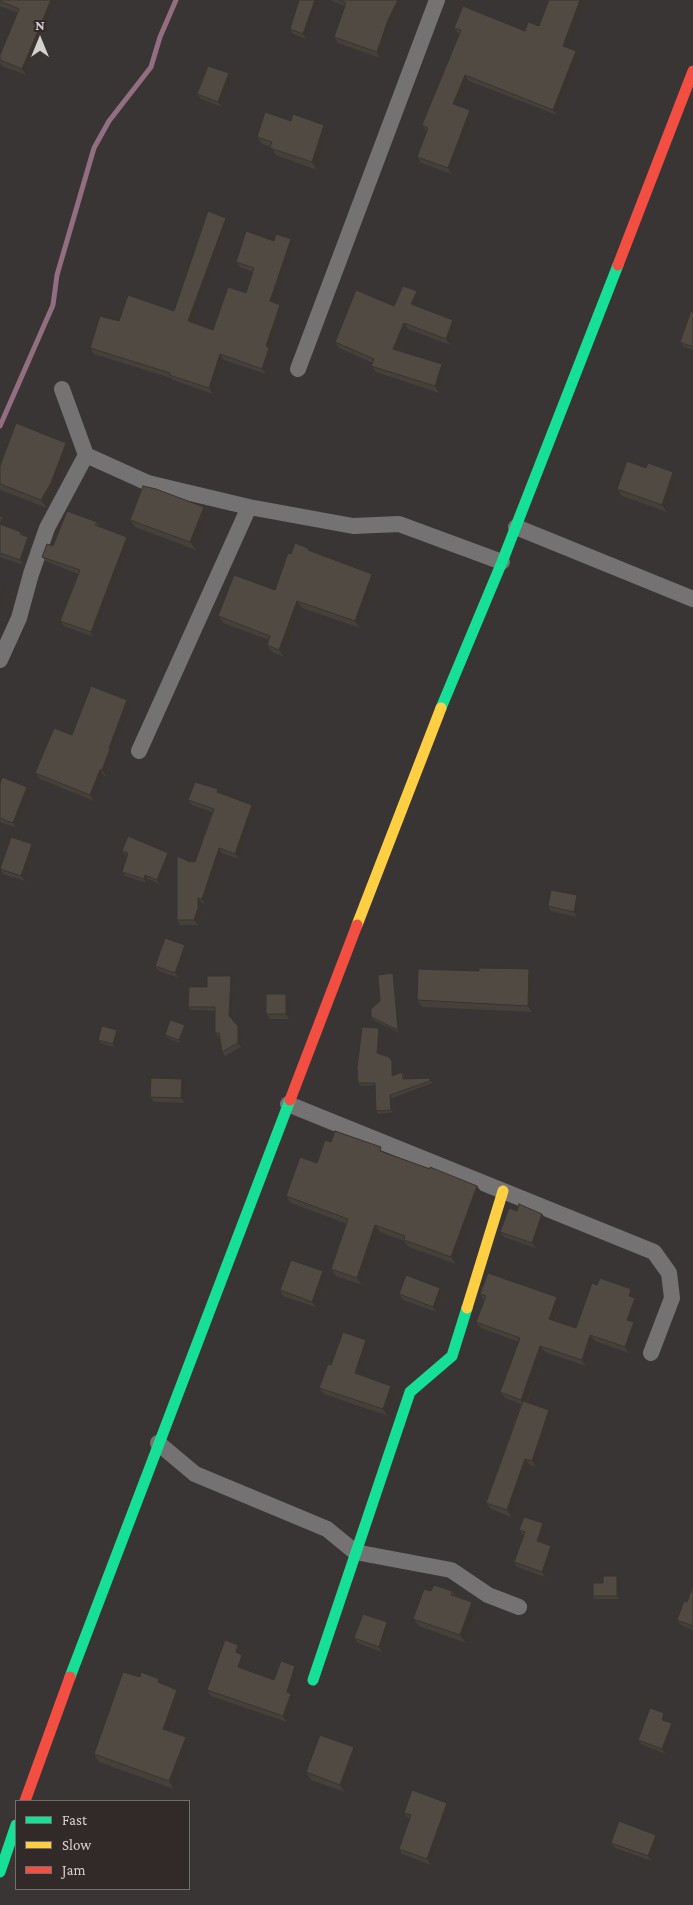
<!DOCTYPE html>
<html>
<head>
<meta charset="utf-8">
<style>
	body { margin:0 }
	#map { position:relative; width:693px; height:1905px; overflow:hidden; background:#393534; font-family:"Crimson Pro",serif }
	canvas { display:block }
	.legend { position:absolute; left:15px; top:1800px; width:175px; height:90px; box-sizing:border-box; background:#312a28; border:1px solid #736d6b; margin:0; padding:6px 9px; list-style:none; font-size:15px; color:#d5d1cf }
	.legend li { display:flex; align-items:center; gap:10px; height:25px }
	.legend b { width:25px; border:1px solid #736d6b }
	.north { position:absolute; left:15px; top:15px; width:50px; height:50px; -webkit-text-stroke:4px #312a28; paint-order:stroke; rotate:0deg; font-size:14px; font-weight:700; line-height:20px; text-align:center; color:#d5d1cf }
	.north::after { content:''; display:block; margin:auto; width:18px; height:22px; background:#d5d1cf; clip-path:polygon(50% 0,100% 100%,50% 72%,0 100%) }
</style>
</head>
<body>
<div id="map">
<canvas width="693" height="1905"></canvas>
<ul class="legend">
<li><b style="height:6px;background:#16e098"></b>Fast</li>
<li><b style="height:6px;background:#ffcf43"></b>Slow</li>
<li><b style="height:6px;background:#f24e42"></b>Jam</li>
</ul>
<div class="north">N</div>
</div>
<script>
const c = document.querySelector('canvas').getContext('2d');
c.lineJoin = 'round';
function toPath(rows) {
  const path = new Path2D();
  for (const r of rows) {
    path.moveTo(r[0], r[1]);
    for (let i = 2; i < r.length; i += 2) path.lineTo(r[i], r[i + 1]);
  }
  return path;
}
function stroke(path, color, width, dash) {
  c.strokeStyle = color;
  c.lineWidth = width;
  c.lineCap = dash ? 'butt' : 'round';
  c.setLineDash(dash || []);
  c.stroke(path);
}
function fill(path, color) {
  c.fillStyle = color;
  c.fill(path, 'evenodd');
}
stroke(toPath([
	[0,426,53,305,57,275,94,148,109,121,151,67,160,37,176,0]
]), '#926e80', 5);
stroke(toPath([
	[298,369,437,0],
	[62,389,86,455,148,483,249,507,353,526,399,524,502,562],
	[516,527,693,599],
	[0,660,19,618,31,574,47,528,86,455],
	[139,751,249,507],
	[288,1104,654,1252,669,1273,672,1298,651,1353],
	[158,1443,195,1474,327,1529,355,1552,451,1570,488,1595,519,1607]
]), '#747272', 16);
stroke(toPath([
	[441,708,502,562,618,265],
	[70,1677,290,1100],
	[313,1680,410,1392,452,1356,467,1308],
	[0,1872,16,1825]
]), '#16e098', 11);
stroke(toPath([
	[357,925,441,708],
	[467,1308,503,1191]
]), '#ffcf43', 11);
stroke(toPath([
	[618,265,693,71],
	[290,1100,357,925],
	[25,1801,70,1677]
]), '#f24e42', 11);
fill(toPath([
	[0,0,58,0,26,75,2,66,0,62,0,55,18,13,0,6],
	[299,0,320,0,306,39,293,34,290,29],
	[330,0,398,0,401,5,392,25,380,58,338,43,334,37,345,6],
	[547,0,587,0,568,48,576,51,580,57,557,115,469,81,458,106,470,110,474,116,452,174,421,163,417,157,427,131,422,125,460,34,458,33,454,28,525,31,539,26,548,2],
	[229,73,232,78,222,107,201,99,197,94],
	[291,121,329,133,317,170,276,155,271,147,262,144,257,137],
	[226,218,230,223,193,323,213,330,246,293,253,272,240,267,236,262,274,241,291,239,295,245,275,303,280,305,284,310,271,349,273,353,266,374,224,360,213,394,173,380,171,378,94,354,90,348,119,321,174,311],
	[417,291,421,297,417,307,453,320,458,326,450,345,408,329,399,351,446,371,439,393,376,372,371,366,373,363,339,348,335,342,394,306],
	[693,312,693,350,684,347,680,342],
	[71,451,56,490,47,508,0,490,0,466],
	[646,468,673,472,679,480,667,512,622,496,617,489],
	[204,507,209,514,196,550,135,527,130,520],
	[0,516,3,517,7,522,5,526,21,532,24,536,28,537,32,542,23,565,0,557],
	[97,522,100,527,127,537,131,542,94,637,64,626,60,621,78,574,46,561,42,557,53,546],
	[308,548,310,551,372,574,377,581,360,628,302,608,284,657,272,652,267,645,269,640,223,623,218,616,275,590,291,554],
	[127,700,132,706,113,753,114,755,106,776,104,776,94,801,40,779,35,773],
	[0,784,27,787,31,792,17,828,0,822],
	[221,794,252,805,256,810,239,859,222,853,205,904,202,903,202,913,198,925,180,925,177,920,190,862,195,862,212,812,192,805,188,800],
	[32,844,36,850,25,881,3,874,0,869],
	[122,851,171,857,160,884,148,879,147,883,125,876,122,872,128,856,124,854],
	[577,895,580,900,577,917,551,911,548,906],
	[185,945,189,950,179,978,159,971,155,966],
	[393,973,395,976,400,1033,373,1020,371,1017,380,1001],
	[533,976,532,1012,422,1007,417,1000],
	[234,980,232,1019,241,1030,241,1047,225,1056,222,1052,220,1037,218,1037,215,1033,215,1011,191,1010,188,1007,207,987],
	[286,994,289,999,289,1019,270,1019,266,1014],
	[186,1028,181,1043,167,1038,165,1035],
	[117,1030,118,1033,115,1047,100,1043,98,1040],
	[381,1031,379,1054,394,1063,394,1076,402,1072,404,1075,404,1079,431,1081,432,1083,392,1098,393,1112,378,1114,376,1111,375,1085,360,1086,358,1083],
	[186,1084,185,1103,154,1102,150,1097],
	[331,1142,385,1153,477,1186,482,1193,456,1264,409,1247,404,1241,380,1232,362,1285,336,1276,331,1269,347,1224,291,1203,286,1196,317,1163],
	[517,1211,546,1219,536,1248,504,1237,500,1232],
	[323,1271,327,1276,316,1307,283,1296,280,1290],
	[597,1285,636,1295,635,1298,640,1304,633,1322,638,1328,629,1353,595,1341,586,1366,545,1352,527,1402,554,1417,536,1467,530,1465,511,1517,491,1509,486,1503,521,1404,505,1398,500,1392,519,1342,481,1328,476,1322,484,1300,480,1294,557,1297,561,1304,555,1321,576,1328],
	[440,1288,444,1293,437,1312,403,1300,399,1294],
	[371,1347,361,1375,391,1386,396,1393,388,1416,324,1394,319,1388,331,1365],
	[547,1528,541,1542,555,1550,545,1577,517,1567,514,1562,524,1535,523,1535,519,1530],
	[619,1579,619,1599,595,1599,593,1596,603,1583],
	[693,1586,693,1630,681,1625,677,1620,687,1602],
	[431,1591,452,1591,456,1596,472,1602,477,1610,466,1643,419,1626,413,1619],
	[387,1622,391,1627,382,1652,358,1643,354,1638],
	[238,1645,242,1650,241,1654,246,1660,243,1669,274,1680,299,1672,292,1695,295,1699,287,1722,211,1696,207,1690],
	[140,1677,177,1690,182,1697,170,1731,186,1737,191,1744,174,1789,99,1762,94,1754],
	[664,1713,668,1718,667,1721,675,1728,666,1754,641,1744,638,1740],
	[359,1754,345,1792,311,1780,306,1772],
	[451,1808,431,1865,402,1854,399,1849,410,1819,408,1818,404,1813],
	[660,1840,652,1861,615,1848,611,1843]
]), '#46403a');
fill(toPath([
	[51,0,58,0,26,75,22,69],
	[315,0,320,0,306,39,303,34],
	[395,0,398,0,401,5,392,25,380,58,377,52],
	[580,0,587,0,567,52,563,46],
	[576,51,580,57,557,115,553,110],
	[229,73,232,78,222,107,218,102],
	[465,75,469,81,457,109,453,104],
	[470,110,474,116,452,174,448,168],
	[324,125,329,133,317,170,312,162],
	[226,218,230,223,192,326,188,321],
	[291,239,295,245,274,307,270,301],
	[417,291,421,297,416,310,411,304],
	[280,305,284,310,271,349,273,353,266,374,262,369,266,346],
	[453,320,458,326,450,345,446,339],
	[404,323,408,329,397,355,393,349],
	[220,354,224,360,213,394,209,388],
	[442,364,446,371,439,393,435,386],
	[66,443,71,451,56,490,47,508,41,500],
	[673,472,679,480,667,512,662,505],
	[204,507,209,514,196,550,190,542],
	[3,517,7,522,4,529,0,524],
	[28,537,32,542,23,565,20,560],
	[127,537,131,542,94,637,91,632],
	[372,574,377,581,360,628,355,621],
	[2,585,6,591,1,606,2,609,0,615,0,590],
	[297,601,302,608,284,657,279,650],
	[127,700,132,706,113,753,114,755,106,776,102,770,109,748],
	[100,770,104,776,94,801,90,795],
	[27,787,31,792,17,828,13,823],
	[252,805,256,810,239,859,235,854],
	[32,844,36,850,25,881,21,876],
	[219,848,222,853,205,904,202,899],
	[168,853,171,857,160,884,157,880],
	[145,875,148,879,147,883,144,879],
	[577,895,580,900,577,917,574,912],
	[198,898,202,903,202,913,198,925,194,920],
	[185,945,189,950,179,978,175,973],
	[529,969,533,976,532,1012,528,1006],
	[393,973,395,976,400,1033,398,1030],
	[231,976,234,980,232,1019,229,1016],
	[286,994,289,999,289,1019,286,1014],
	[185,1025,186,1028,181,1043,179,1040],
	[238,1026,241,1030,241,1047,238,1043],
	[379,1028,381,1031,379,1056,377,1053],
	[117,1030,118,1033,115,1047,113,1044],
	[392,1061,394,1063,394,1079,392,1076],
	[182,1079,186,1084,185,1103,181,1098],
	[390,1095,392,1098,393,1112,391,1110],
	[477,1186,482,1193,456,1264,451,1257],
	[542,1214,546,1219,536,1248,532,1243],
	[375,1225,380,1232,362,1285,357,1278],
	[323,1271,327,1276,316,1307,312,1302],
	[440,1288,444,1293,437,1312,433,1307],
	[631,1289,636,1295,633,1302,629,1296],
	[557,1297,561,1304,553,1325,549,1319],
	[635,1298,640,1304,632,1326,627,1320],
	[634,1322,638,1328,629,1353,625,1347],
	[590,1335,595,1341,586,1366,582,1360],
	[366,1340,371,1347,360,1380,355,1373],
	[540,1346,545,1352,525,1406,521,1400],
	[391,1386,396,1393,388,1416,383,1409],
	[549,1410,554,1417,536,1467,532,1461],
	[525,1459,530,1465,511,1517,507,1510],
	[543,1523,547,1528,540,1545,537,1541],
	[551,1546,555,1550,545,1577,542,1572],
	[617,1576,619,1579,619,1599,617,1596],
	[472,1602,477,1610,466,1643,460,1635],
	[387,1622,391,1627,382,1652,379,1647],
	[238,1645,242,1650,240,1658,236,1652],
	[242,1655,246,1660,242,1672,238,1667],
	[295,1666,299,1672,292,1695,295,1699,287,1722,283,1716,287,1692],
	[177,1690,182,1697,168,1736,163,1729],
	[664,1713,668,1718,666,1724,662,1720],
	[672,1723,675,1728,666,1754,662,1749],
	[186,1737,191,1744,174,1789,169,1781],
	[354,1747,359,1754,345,1792,340,1785],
	[447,1803,451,1808,431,1865,427,1859],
	[656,1835,660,1840,652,1861,648,1856]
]), '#39342f');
const building = toPath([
	[0,0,51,0,22,69,0,60,0,55,19,9,0,1,0,0],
	[299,0,315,0,303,34,290,29,299,0],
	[339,0,398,0,388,20,377,52,334,37,346,3,339,0],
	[549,0,580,0,563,46,576,51,553,110,465,75,453,104,470,110,448,168,417,157,428,128,422,125,461,30,454,28,463,6,525,31,528,22,539,26,549,0],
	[208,66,229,73,218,102,197,94,208,66],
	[265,112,291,121,293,114,324,125,312,162,270,148,272,142,257,137,265,112],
	[208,211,226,218,188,321,213,330,228,287,246,293,254,268,236,262,246,231,274,241,276,234,291,239,270,301,280,305,266,346,269,348,262,369,220,354,209,388,169,375,170,373,90,348,100,316,119,321,128,295,174,311,208,211],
	[403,286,417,291,411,304,453,320,446,339,404,323,393,349,442,364,435,386,371,366,374,359,335,342,356,290,394,306,403,286],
	[691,311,693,312,693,347,680,342,691,311],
	[16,423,66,443,51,483,41,500,0,484,0,466,16,423],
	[627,461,646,468,648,463,673,472,662,505,617,489,627,461],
	[143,486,156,489,204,507,190,542,130,520,143,486],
	[67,511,97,522,95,525,127,537,91,632,60,621,80,570,42,557,47,544,53,546,67,511],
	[0,516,3,517,0,524,21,532,20,534,28,537,20,560,0,553,0,516],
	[295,543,308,548,308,550,372,574,355,621,297,601,279,650,267,645,270,636,218,616,234,575,275,590,288,553,291,554,295,543],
	[91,686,127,700,109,748,110,749,102,770,100,770,90,795,35,773,54,728,72,735,91,686],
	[2,777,27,787,13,823,0,818,0,784,2,777],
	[195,782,218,789,217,792,252,805,235,854,219,848,202,899,198,898,198,908,194,920,177,920,177,856,190,862,190,861,195,862,214,809,188,800,195,782],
	[128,836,168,853,157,880,145,875,144,879,122,872,128,853,122,851,128,836],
	[11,837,32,844,21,876,0,869,11,837],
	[551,890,577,895,574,912,548,906,551,890],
	[165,938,185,945,175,973,155,966,165,938],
	[479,968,529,969,528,1006,417,1000,418,969,479,971,479,968],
	[393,973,398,1030,371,1017,371,1009,380,1001,378,975,393,973],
	[207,976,231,976,229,1016,238,1026,238,1043,222,1052,219,1033,215,1033,215,1007,188,1007,189,987,207,987,207,976],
	[266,994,286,994,286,1014,266,1014,266,994],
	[170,1020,185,1025,179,1040,165,1035,170,1020],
	[102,1026,117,1030,113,1044,98,1040,102,1026],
	[362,1027,379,1028,377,1053,389,1057,392,1061,392,1076,402,1072,403,1079,430,1078,430,1081,390,1095,391,1110,376,1111,375,1083,358,1083,357,1068,362,1027],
	[151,1078,182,1079,181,1098,150,1097,151,1078],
	[335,1131,381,1147,380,1151,430,1169,430,1167,477,1186,451,1257,404,1240,405,1236,375,1225,357,1278,331,1269,348,1219,286,1196,300,1157,317,1163,325,1140,331,1142,335,1131],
	[519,1204,542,1214,532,1243,500,1232,509,1208,517,1211,519,1204],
	[291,1260,323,1271,312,1302,280,1290,291,1260],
	[488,1273,557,1297,549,1319,576,1328,592,1283,597,1285,600,1278,631,1289,629,1296,635,1298,627,1320,634,1322,625,1347,590,1335,582,1360,540,1346,521,1400,500,1392,520,1338,476,1322,486,1296,480,1294,488,1273],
	[406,1275,440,1288,433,1307,399,1294,406,1275],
	[343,1332,366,1340,355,1373,391,1386,383,1409,319,1388,328,1364,331,1365,343,1332],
	[523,1401,549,1410,532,1461,525,1459,507,1510,486,1503,523,1401],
	[524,1517,543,1523,537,1541,551,1546,542,1572,514,1562,525,1532,519,1530,524,1517],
	[603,1576,617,1576,617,1596,593,1596,593,1583,603,1583,603,1576],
	[434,1585,452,1591,451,1595,472,1602,460,1635,413,1619,424,1589,431,1591,434,1585],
	[693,1586,693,1626,677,1620,684,1601,687,1602,693,1586],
	[363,1614,387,1622,379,1647,354,1638,363,1614],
	[225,1640,238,1645,236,1652,242,1655,238,1667,274,1680,281,1661,295,1666,287,1692,291,1694,283,1716,207,1690,225,1640],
	[123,1672,140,1677,141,1672,159,1679,158,1682,177,1690,163,1729,186,1737,169,1781,94,1754,123,1672],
	[650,1708,664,1713,662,1720,672,1723,662,1749,638,1740,650,1708],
	[320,1735,354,1747,340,1785,306,1772,320,1735],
	[412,1790,447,1803,427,1859,399,1849,411,1815,404,1813,412,1790],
	[619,1821,656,1835,648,1856,611,1843,619,1821]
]);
fill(building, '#514a43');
stroke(building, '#39342f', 1);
</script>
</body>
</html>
